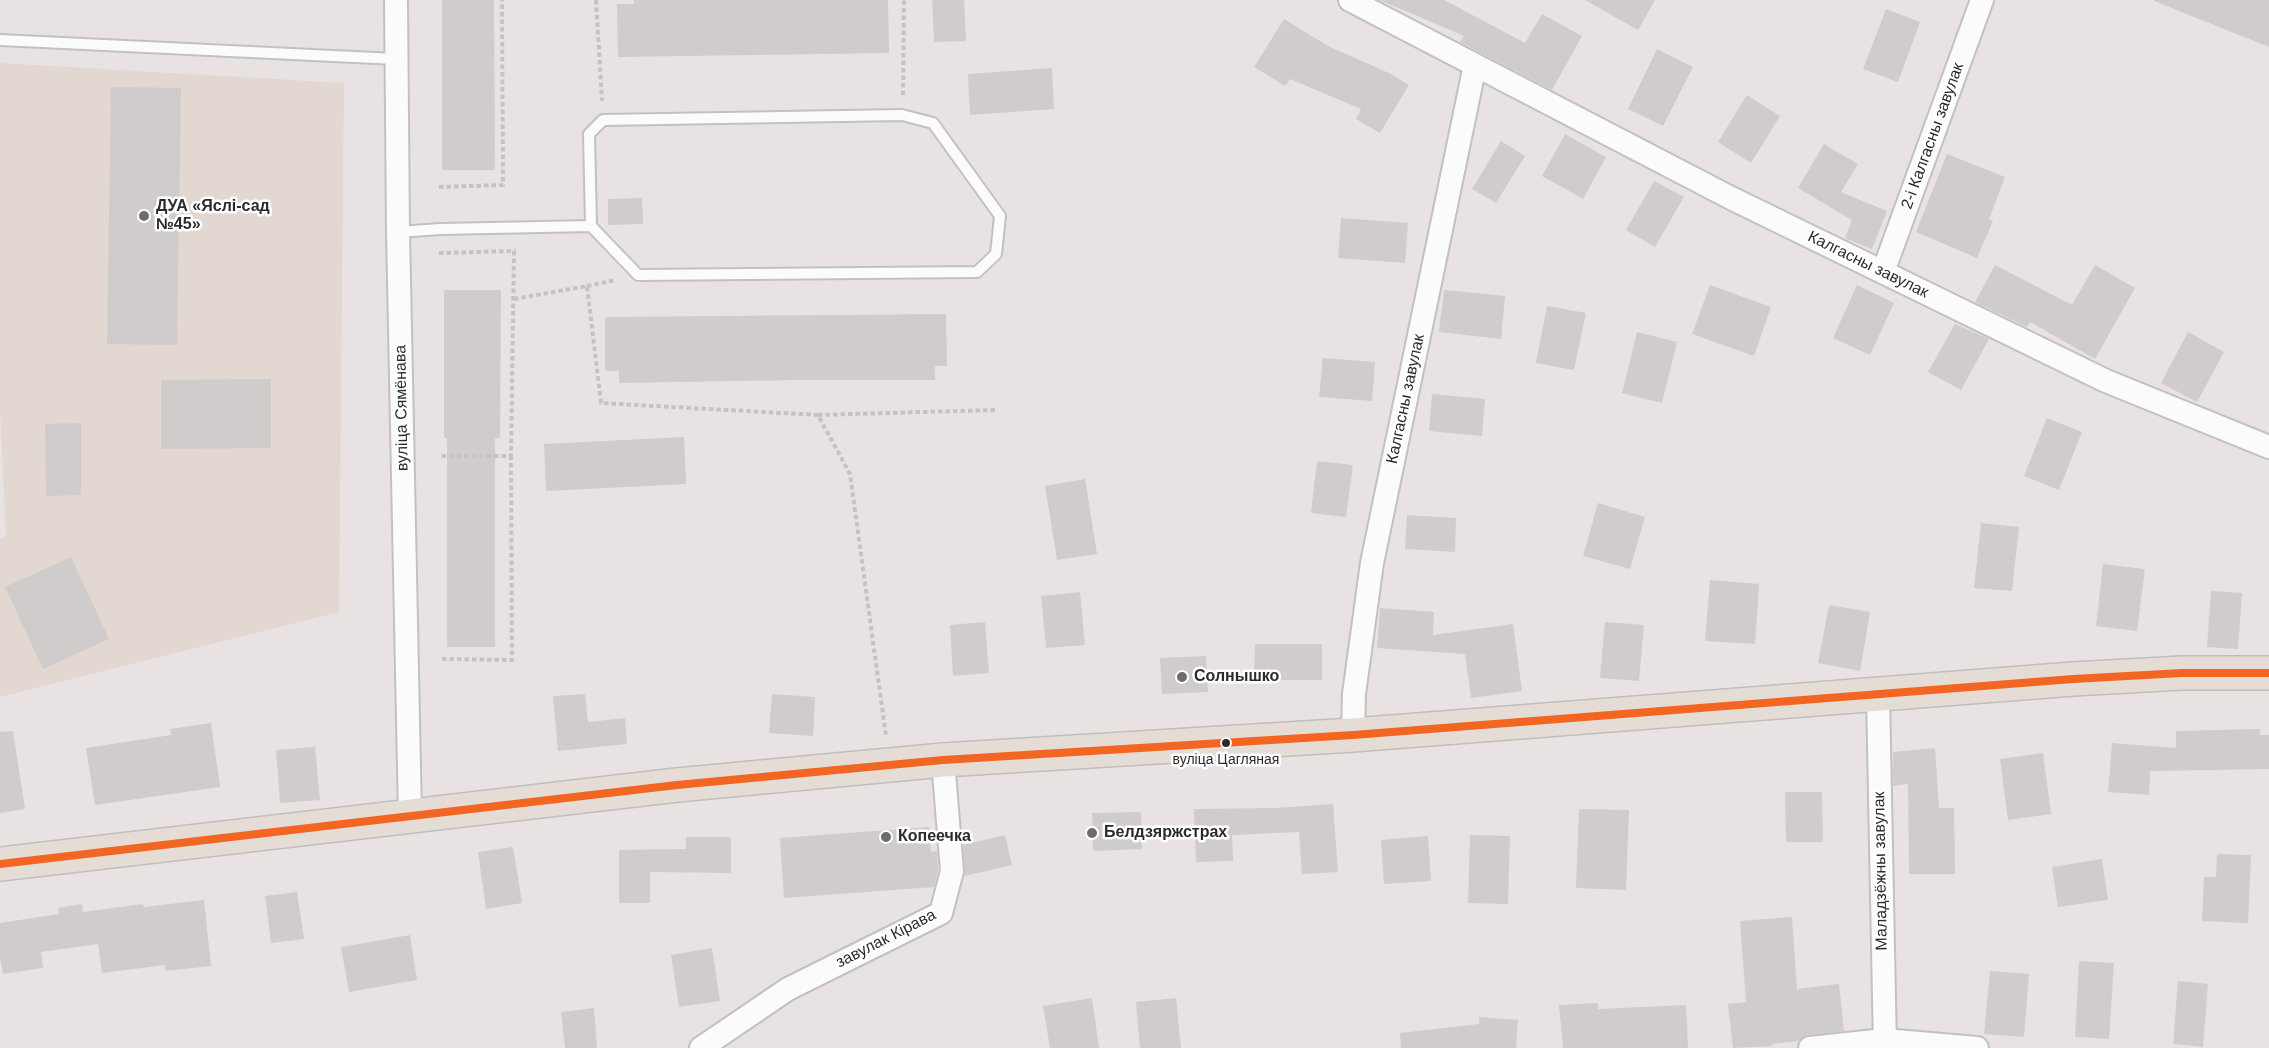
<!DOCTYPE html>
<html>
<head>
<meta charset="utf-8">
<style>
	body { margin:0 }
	canvas { display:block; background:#e8e3e2 }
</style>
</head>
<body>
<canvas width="2269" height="1048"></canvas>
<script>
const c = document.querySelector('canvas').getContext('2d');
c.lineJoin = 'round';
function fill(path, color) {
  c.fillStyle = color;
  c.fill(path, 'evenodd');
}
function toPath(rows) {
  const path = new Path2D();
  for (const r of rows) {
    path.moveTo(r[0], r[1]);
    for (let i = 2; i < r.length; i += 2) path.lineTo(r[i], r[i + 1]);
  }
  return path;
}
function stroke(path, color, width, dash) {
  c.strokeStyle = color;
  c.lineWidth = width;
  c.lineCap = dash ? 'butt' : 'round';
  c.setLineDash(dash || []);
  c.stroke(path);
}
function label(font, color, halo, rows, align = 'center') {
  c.font = font + ' Arial,sans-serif';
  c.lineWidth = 5;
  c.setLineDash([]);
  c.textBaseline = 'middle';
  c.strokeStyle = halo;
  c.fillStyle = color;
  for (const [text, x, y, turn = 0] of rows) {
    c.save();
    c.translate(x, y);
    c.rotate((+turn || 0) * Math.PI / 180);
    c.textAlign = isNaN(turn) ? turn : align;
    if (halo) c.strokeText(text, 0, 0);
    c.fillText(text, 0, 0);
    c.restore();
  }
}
fill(toPath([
	[0,63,344,83,339,612,0,697,0,539,6,536,0,408]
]), '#e2d8d1');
fill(toPath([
	[442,0,494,0,495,170,442,170],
	[634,0,888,0,889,53,618,57,617,4,634,4],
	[932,0,964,0,966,41,934,42],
	[1380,0,1444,0,1525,43,1542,14,1582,36,1552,90,1460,42,1464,36],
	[1585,0,1655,0,1638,30],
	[2154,0,2269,0,2269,47,2154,1],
	[1886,9,1920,22,1898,82,1863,69],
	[1284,19,1328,46,1391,74,1409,85,1380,133,1356,119,1361,109,1290,79,1285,86,1254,67],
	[1657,49,1693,67,1663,126,1628,109],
	[1052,68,1054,109,970,115,968,74],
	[111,87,181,88,177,345,107,344],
	[1747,95,1780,116,1751,163,1718,142],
	[1565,134,1606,157,1583,199,1542,176],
	[1501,141,1525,156,1496,203,1472,189],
	[1824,144,1858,164,1841,192,1887,211,1872,249,1845,238,1852,220,1798,188],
	[1947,154,2005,177,1989,219,1993,221,1977,258,1916,232],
	[1654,181,1684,197,1655,247,1626,230],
	[642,198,643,224,608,225,608,199],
	[1341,218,1408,223,1405,263,1338,258],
	[1995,265,2072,305,2095,265,2135,288,2095,359,2030,322,2027,327,1975,302],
	[1710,285,1771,307,1754,356,1692,334],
	[1857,285,1894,303,1870,355,1833,338],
	[444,290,501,290,500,438,495,438,495,647,447,647,447,438,444,438],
	[1444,290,1505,296,1501,339,1439,332],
	[1547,306,1586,313,1574,370,1536,363],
	[946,314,947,366,935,366,935,380,797,380,619,383,619,371,605,371,605,317],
	[1955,324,1989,339,1961,390,1928,372],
	[1637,332,1677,342,1662,403,1622,393],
	[2188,332,2224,352,2197,402,2161,383],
	[1323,358,1375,362,1372,401,1319,397],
	[271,379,271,448,161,449,161,380],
	[1432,394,1485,399,1482,436,1429,431],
	[2047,418,2082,432,2059,490,2024,476],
	[81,423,81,495,46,496,45,424],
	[684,437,686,484,546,491,544,444],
	[1317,461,1353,465,1346,517,1311,513],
	[1085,479,1097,554,1057,560,1045,486],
	[1598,503,1645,517,1630,569,1583,556],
	[1407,515,1456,518,1455,552,1405,549],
	[1981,523,2019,527,2012,591,1974,588],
	[71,557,109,639,43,669,5,587],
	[2103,564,2145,569,2137,631,2096,626],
	[1710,580,1759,584,1755,644,1705,641],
	[2211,591,2242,593,2238,649,2207,647],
	[1080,592,1085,645,1046,648,1041,596],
	[1829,605,1870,612,1860,671,1818,663],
	[1380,608,1434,612,1433,635,1513,624,1522,691,1471,698,1465,654,1377,648],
	[985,622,989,673,953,676,950,625],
	[1605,622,1644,625,1639,681,1600,678],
	[1255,644,1322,644,1322,680,1254,680],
	[1206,656,1208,692,1162,694,1160,658],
	[585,694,588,722,625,718,627,744,558,751,553,696],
	[772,694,815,697,813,736,769,733],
	[211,723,220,787,95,805,86,748,171,735,170,729],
	[2260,729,2260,735,2269,735,2269,769,2150,771,2149,795,2108,792,2112,743,2176,748,2176,731],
	[13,731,25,809,0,813,0,732],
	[315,747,320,800,280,803,276,750],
	[1935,748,1939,808,1954,808,1955,874,1909,874,1908,784,1893,786,1893,752],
	[2043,753,2051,814,2008,820,2000,759],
	[1785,792,1822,792,1823,842,1786,842],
	[1333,804,1338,872,1302,874,1299,832,1232,835,1233,861,1196,862,1194,809,1275,808],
	[1579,809,1629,810,1626,890,1576,888],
	[1141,812,1142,849,1093,851,1092,813],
	[929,827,931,852,937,851,938,870,934,887,784,898,780,838],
	[1005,835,1012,865,965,876,963,845],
	[1470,835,1510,836,1508,904,1468,903],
	[1428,836,1431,881,1384,884,1381,840],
	[686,837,731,837,731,873,650,872,650,903,619,903,619,850,686,849],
	[513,847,522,903,486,909,478,852],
	[2217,854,2251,855,2248,923,2202,921,2204,877,2216,877],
	[2102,859,2108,900,2058,907,2052,867],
	[297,892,304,939,271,943,265,896],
	[204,900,211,966,165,971,165,965,102,973,98,944,41,952,43,968,3,974,0,957,0,923,59,914,58,908,82,904,83,912,143,904,144,907],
	[1792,917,1797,989,1839,984,1844,1031,1809,1035,1799,1041,1772,1044,1772,1046,1733,1048,1728,1004,1746,1002,1740,921],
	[410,935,417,980,349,992,341,947],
	[712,948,720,1001,679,1007,671,955],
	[2079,961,2114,963,2109,1039,2075,1037],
	[1990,971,2029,974,2024,1037,1984,1034],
	[2178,981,2208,984,2203,1047,2173,1044],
	[1092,998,1099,1048,1050,1048,1043,1006],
	[1176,998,1181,1048,1140,1048,1136,1002],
	[1598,1003,1598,1009,1686,1005,1688,1048,1563,1048,1559,1005],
	[594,1008,597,1048,565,1048,561,1012],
	[1479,1017,1518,1020,1516,1048,1401,1048,1400,1033,1479,1024]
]), '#cfcccb');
const lane = toPath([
	[0,40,396,59],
	[398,232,440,229,591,226,589,134,603,120,902,115,933,123,1000,216,996,254,977,272,638,275,591,226]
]);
const street = toPath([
	[396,0,398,232,410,817],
	[1350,0,1731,198,2106,381,2269,447],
	[1883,272,1982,0],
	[1878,694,1885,1048],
	[1353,735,1354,694,1372,563,1475,65],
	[701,1048,788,989,941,913,952,871,943,760],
	[1810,1048,1884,1040,1977,1048]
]);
const primary = toPath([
	[0,864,677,785,943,760,1353,735,2073,679,2182,673,2269,673]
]);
stroke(lane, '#c2c1c2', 14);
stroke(street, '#c2c1c2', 26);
stroke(primary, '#c0bebe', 36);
stroke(toPath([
	[596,0,602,101],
	[903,95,904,0],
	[439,187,503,185,502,0],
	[439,253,514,251,511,456,440,456],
	[587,286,616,280],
	[514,299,587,286,601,403,818,415,850,474,886,736],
	[818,415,995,410],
	[442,659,512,660,511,456]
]), '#c3c3c3', 4, [4.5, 3]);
stroke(lane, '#fcfbfb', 10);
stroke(street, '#fcfbfb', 22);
stroke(primary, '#e5ddd5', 33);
stroke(toPath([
	[0,864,677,785,943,760,1353,735,2073,679,2182,673,2269,673]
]), '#f26522', 8);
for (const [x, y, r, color] of [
	[144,216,6,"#6d6b6b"],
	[1182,677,6,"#6d6b6b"],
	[1226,743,5,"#2b2b2b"],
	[1092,833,6,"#6d6b6b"],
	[886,837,6,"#6d6b6b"]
]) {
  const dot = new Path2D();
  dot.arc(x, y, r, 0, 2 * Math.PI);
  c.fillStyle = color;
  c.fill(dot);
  stroke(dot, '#fff', 2);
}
label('14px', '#2b2b2b', '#fff', [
	["вуліца Цагляная",1226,760]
]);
label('16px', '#2b2b2b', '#fff', [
	["2-і Калгасны завулак",1933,136,-70],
	["Калгасны завулак",1868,265,26],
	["Калгасны завулак",1406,399,-78],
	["вуліца Сямёнава",402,408,-91],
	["Маладзёжны завулак",1881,871,-91],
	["завулак Кірава",886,939,-27]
]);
label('bold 16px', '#2b2b2b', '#fff', [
	["ДУА «Яслі-сад",156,207],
	["№45»",156,225],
	["Солнышко",1194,677],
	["Белдзяржстрах",1104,833],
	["Копеечка",898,837]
], 'left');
</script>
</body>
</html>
